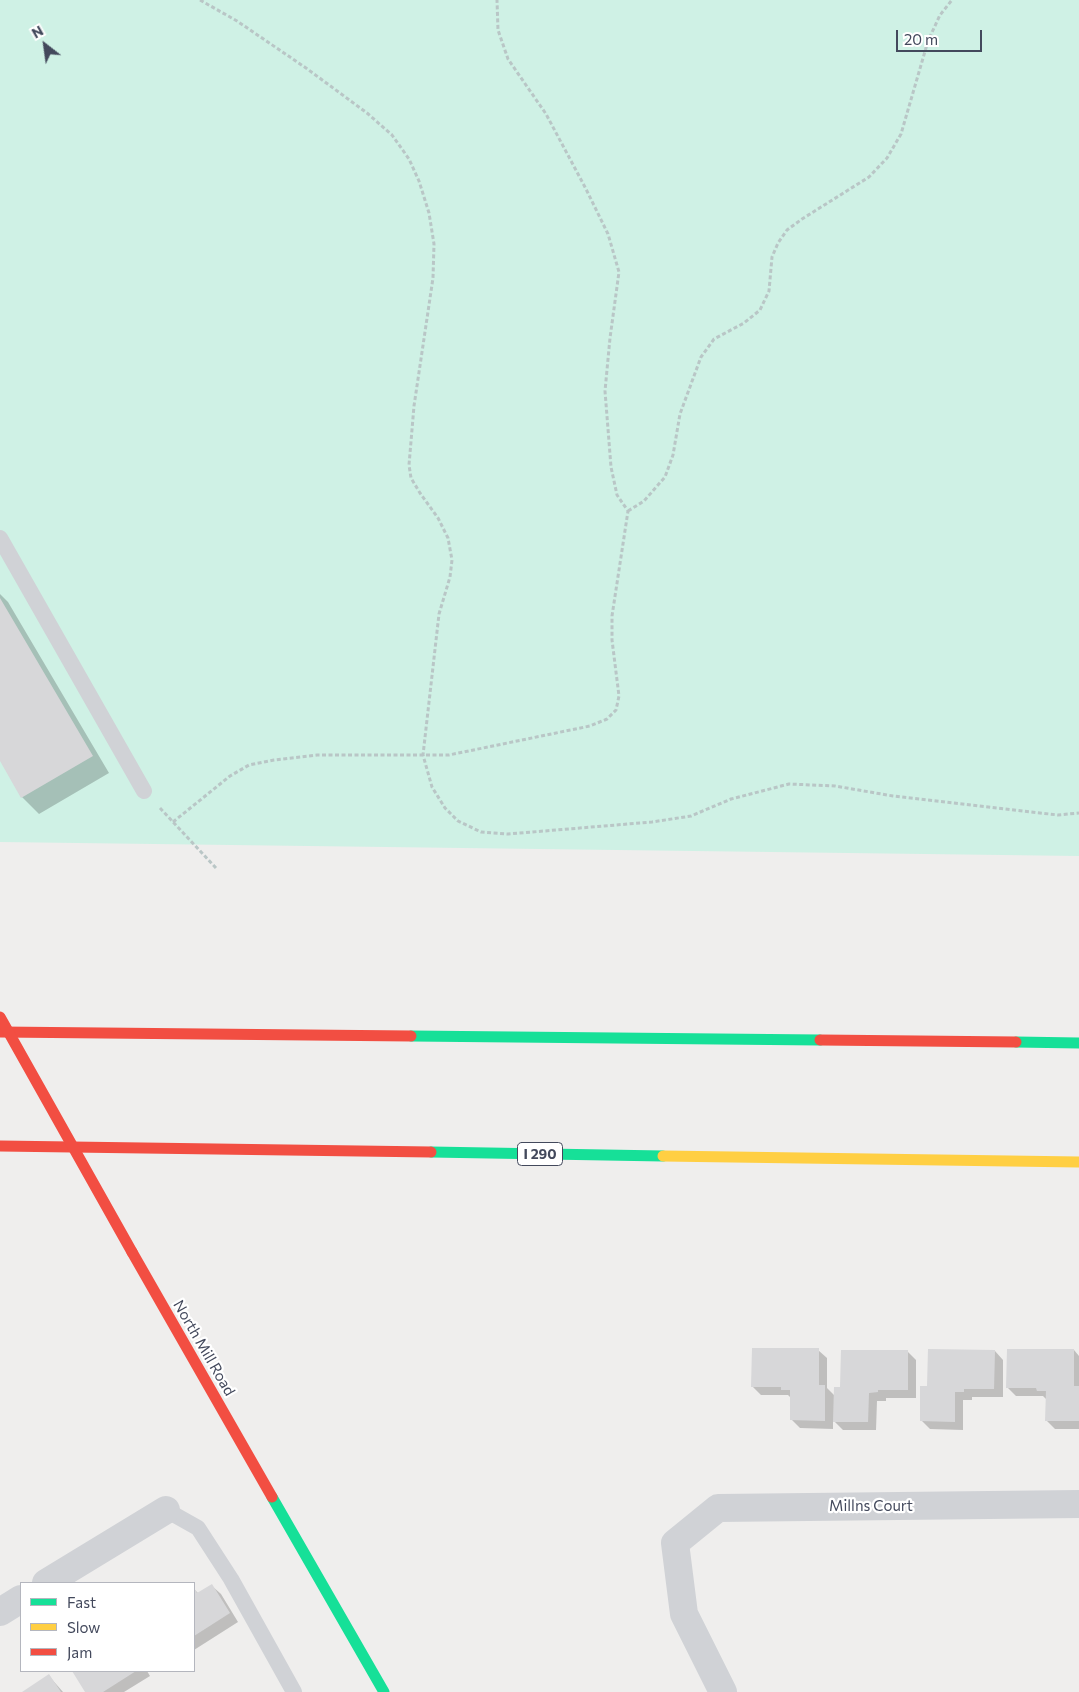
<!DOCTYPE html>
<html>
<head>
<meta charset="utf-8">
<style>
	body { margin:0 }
	#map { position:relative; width:1079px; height:1692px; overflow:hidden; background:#efeeed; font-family:Commissioner,sans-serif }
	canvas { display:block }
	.legend { position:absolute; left:20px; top:1582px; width:175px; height:90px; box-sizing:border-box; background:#fff; border:1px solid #b4b6be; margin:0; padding:6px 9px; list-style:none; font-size:15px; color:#43495c }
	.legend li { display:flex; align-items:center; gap:10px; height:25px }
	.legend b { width:25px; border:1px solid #b4b6be }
	.north { position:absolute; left:20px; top:20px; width:50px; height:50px; -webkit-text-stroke:4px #fff; paint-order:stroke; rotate:330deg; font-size:14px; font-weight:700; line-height:20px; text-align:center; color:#43495c }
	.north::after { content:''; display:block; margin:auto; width:18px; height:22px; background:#43495c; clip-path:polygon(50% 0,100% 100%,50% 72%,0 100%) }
	.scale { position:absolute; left:896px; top:30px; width:86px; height:22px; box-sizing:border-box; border:2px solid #43495c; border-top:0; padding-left:6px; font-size:15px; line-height:18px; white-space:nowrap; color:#43495c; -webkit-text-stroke:4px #fff; paint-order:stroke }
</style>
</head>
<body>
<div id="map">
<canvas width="1079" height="1692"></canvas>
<ul class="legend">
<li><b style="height:6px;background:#16e098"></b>Fast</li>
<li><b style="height:6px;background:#ffcf43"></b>Slow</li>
<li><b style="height:6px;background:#f24e42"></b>Jam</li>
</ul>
<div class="north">N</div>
<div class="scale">20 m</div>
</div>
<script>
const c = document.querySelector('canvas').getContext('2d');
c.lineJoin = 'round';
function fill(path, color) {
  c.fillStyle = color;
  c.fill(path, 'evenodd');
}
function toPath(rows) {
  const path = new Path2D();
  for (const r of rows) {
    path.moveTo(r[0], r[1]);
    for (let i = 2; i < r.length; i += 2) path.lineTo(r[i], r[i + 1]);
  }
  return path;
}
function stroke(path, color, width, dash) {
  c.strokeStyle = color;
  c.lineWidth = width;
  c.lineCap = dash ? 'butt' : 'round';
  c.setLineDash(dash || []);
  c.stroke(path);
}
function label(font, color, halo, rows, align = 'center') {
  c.font = font + ' Commissioner,sans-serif';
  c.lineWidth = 4.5;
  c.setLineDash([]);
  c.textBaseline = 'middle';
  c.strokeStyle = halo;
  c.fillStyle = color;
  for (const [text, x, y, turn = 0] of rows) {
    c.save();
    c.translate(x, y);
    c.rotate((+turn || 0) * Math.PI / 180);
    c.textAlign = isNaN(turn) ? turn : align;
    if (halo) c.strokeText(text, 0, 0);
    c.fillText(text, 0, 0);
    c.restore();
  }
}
fill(toPath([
	[0,0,1079,0,1079,856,0,842]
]), '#cff1e5');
fill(toPath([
	[0,594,8,602,109,773,39,814,22,797,0,759],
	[818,1350,827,1358,827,1388,835,1396,842,1388,908,1352,916,1360,916,1398,886,1398,886,1401,877,1401,876,1430,843,1430,833,1420,833,1429,800,1428,792,1420,792,1399,788,1395,761,1395,752,1386],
	[1074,1350,1079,1356,1079,1429,1055,1429,1047,1421,1047,1400,1043,1396,1016,1396,1007,1387],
	[995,1351,1003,1360,1003,1397,972,1397,972,1400,963,1400,963,1430,930,1429,922,1421,928,1387],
	[212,1586,221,1594,238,1622,194,1650,194,1589,199,1594],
	[73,1671,147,1671,150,1676,124,1692,87,1692],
	[49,1676,63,1692,24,1692]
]), '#0003');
fill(toPath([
	[0,598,93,756,21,798,0,761],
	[752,1348,819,1348,819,1385,825,1385,825,1421,790,1420,790,1390,781,1390,781,1387,751,1387],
	[928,1349,995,1350,994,1389,964,1389,964,1392,955,1392,955,1422,920,1421,920,1386,927,1386],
	[1007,1349,1074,1349,1074,1386,1079,1386,1079,1421,1045,1421,1046,1391,1037,1391,1036,1388,1006,1388],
	[841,1350,908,1350,908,1390,878,1390,878,1392,869,1393,868,1422,833,1422,834,1387,840,1387],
	[212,1584,230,1613,194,1636,194,1588,197,1593],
	[72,1671,136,1671,103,1692,85,1692],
	[49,1674,61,1692,22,1692]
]), '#d7d7d9');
stroke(toPath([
	[200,0,237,21,306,68,367,113,392,135,409,159,419,181,429,213,434,244,433,278,414,406,409,465,411,478,420,493,438,518,448,538,452,560,450,577,439,614,423,755,432,787,445,808,458,821,481,832,508,834,652,822,691,816,731,799,789,784,835,786,893,796,1058,815,1079,813],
	[628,511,644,501,665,477,673,455,680,414,701,357,714,339,744,323,760,310,769,291,772,257,778,243,787,230,802,219,869,177,887,158,901,134,928,41,940,15,952,0],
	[160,808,216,868],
	[173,822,230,776,249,765,274,760,317,755,449,755,590,726,607,719,616,710,619,696,612,640,612,616,628,511,617,495,611,467,605,391,610,338,619,272,608,234,586,189,546,114,508,59,498,30,497,0]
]), '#b9c6c6', 3, [4, 2.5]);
stroke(toPath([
	[0,538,144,791],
	[166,1510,198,1528,231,1579,294,1692]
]), '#d0d2d6', 16);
stroke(toPath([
	[46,1583,166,1510],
	[0,1612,21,1599],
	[723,1692,684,1614,675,1543,718,1508,1079,1504]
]), '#d0d2d6', 28);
stroke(toPath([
	[411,1036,820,1040],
	[1016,1042,1079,1043],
	[431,1152,663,1156],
	[272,1497,384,1692]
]), '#16e098', 11);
stroke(toPath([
	[663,1156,1079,1162]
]), '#ffcf43', 11);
stroke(toPath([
	[0,1032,411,1036],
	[820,1040,1016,1042],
	[0,1146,431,1152],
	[132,1252,272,1497]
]), '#f24e42', 11);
stroke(toPath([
	[0,1017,132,1252]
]), '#f24e42', 11);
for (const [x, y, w] of [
	[540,1154,45]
]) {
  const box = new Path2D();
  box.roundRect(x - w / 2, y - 11.5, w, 23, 4);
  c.fillStyle = '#fff';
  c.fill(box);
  stroke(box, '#43495c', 1);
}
label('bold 14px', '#43495c', null, [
	["I 290",540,1154]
]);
label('15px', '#43495c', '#fff', [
	["North Mill Road",204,1348,60],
	["Millns Court",871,1506]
]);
</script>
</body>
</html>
